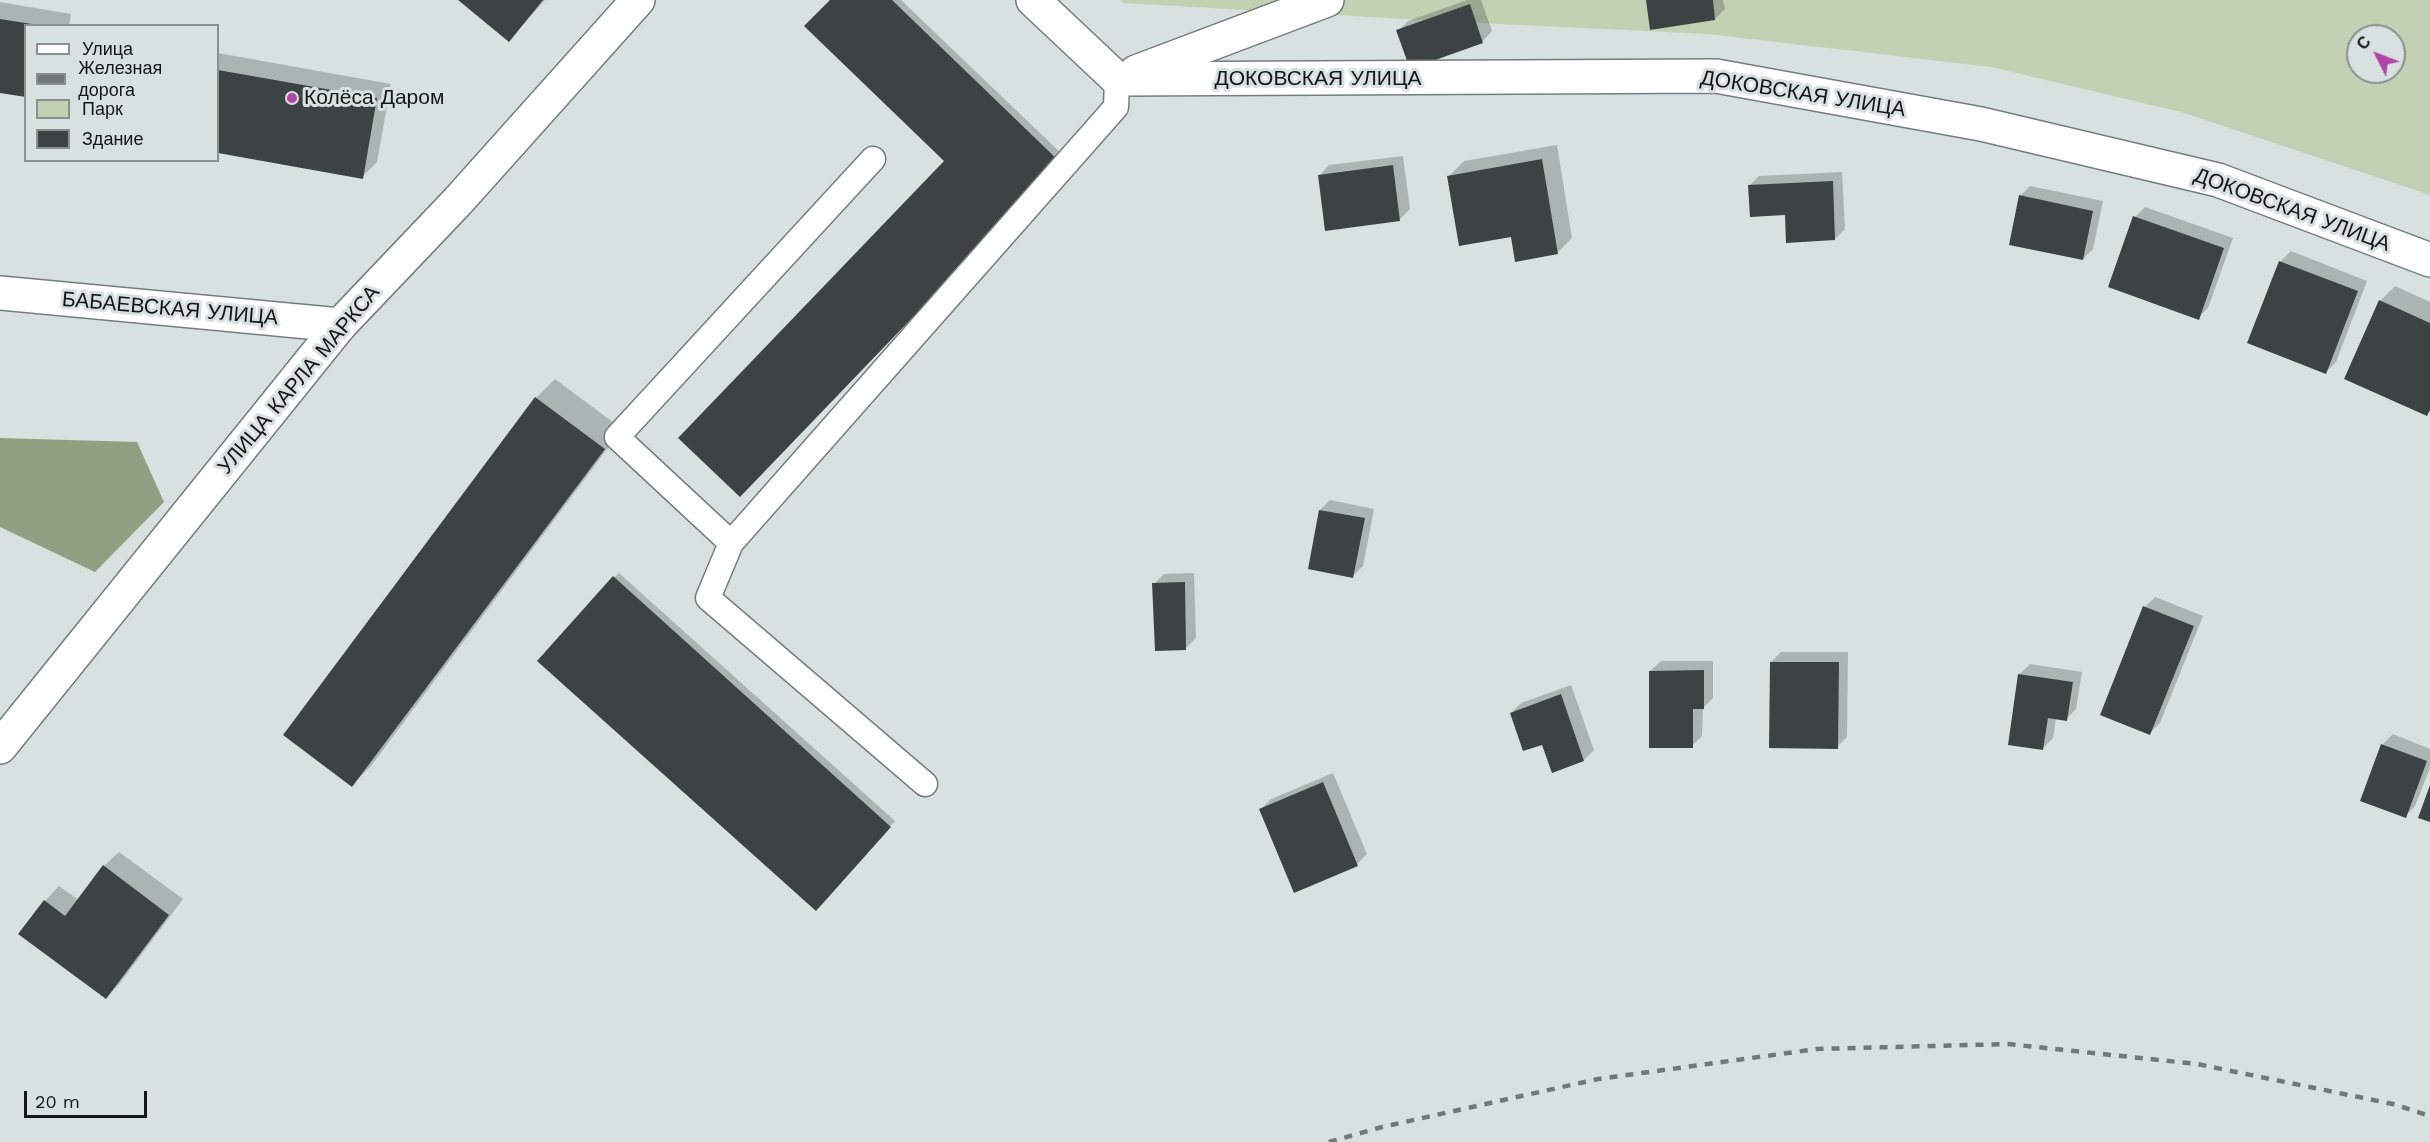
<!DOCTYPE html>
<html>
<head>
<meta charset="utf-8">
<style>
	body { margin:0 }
	#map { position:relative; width:2430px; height:1142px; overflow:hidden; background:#d8e1e0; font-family:"Work Sans",sans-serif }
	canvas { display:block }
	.legend { position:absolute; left:24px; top:24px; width:195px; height:138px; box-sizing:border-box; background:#d8e1e0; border:2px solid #8a908f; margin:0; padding:8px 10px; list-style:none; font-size:18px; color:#141716 }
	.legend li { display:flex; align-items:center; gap:12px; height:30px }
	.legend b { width:30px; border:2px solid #8a908f }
	.north { position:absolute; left:2346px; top:24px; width:60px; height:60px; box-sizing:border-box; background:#d8e1e0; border:2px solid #8a908f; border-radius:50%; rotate:312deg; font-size:16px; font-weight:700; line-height:24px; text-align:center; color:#141716 }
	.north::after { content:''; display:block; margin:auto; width:21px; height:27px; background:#af46a8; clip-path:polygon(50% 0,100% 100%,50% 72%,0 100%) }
	.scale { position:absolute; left:24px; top:1091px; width:123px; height:27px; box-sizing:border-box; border:3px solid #141716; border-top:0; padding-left:8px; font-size:18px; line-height:21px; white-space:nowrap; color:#141716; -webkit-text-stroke:4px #d8e1e0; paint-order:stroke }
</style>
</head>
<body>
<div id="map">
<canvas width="2430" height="1142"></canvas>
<ul class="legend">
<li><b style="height:8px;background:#fff"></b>Улица</li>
<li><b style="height:8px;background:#727877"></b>Железная дорога</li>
<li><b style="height:16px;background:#c2d1b4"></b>Парк</li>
<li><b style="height:16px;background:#3d4345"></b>Здание</li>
</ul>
<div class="north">С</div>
<div class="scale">20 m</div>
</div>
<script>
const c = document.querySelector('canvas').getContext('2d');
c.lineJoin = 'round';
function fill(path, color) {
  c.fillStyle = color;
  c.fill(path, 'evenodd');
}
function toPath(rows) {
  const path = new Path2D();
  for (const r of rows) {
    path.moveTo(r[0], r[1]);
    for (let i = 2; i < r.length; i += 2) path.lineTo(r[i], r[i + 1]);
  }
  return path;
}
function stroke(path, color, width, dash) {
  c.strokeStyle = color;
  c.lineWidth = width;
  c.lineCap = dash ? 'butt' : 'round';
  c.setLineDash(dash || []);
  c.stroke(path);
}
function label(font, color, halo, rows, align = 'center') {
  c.font = font + ' "Work Sans",sans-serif';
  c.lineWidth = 6;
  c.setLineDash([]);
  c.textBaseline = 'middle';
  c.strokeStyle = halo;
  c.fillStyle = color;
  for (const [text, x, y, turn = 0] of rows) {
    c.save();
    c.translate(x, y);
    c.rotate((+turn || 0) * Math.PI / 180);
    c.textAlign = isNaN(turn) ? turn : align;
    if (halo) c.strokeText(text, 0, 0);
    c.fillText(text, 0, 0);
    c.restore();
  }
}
fill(toPath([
	[1120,0,2430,0,2430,195,2181,112,1991,67,1708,34,1458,22,1123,3],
	[2358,36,2394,36,2394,72,2358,72]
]), '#c2d1b4');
fill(toPath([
	[0,438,137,442,164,502,95,572,0,527]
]), '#90a082');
fill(toPath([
	[461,0,545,0,509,40],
	[832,0,901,0,1065,157,740,495,946,160],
	[1467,0,1481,0,1492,31,1482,42,1398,31,1408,21],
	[1647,0,1723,0,1725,9,1715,19],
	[0,2,71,14,69,26,26,26,0,91],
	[218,53,391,84,377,162,362,177,218,152],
	[1557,145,1572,238,1557,253,1512,236,1449,176,1464,161],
	[1403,156,1410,209,1400,219,1319,176,1329,165],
	[1842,172,1845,229,1835,239,1749,186,1759,176],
	[2030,186,2103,201,2093,249,2083,259,2020,196],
	[2145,207,2233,238,2208,308,2198,318,2135,217],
	[2291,251,2367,281,2336,362,2326,372,2249,342,2281,261],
	[2395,286,2430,302,2430,411,2427,414,2380,301],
	[555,379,622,429,371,766,352,785,285,735,536,398],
	[1330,500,1374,509,1363,566,1353,576,1320,510],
	[619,573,895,821,820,904,614,578],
	[1194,573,1196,638,1186,648,1154,584,1164,574],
	[2155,597,2203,616,2160,723,2150,733,2145,607],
	[1781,652,1848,652,1847,737,1837,747,1771,662],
	[1661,661,1713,661,1713,698,1703,708,1702,736,1692,746,1650,671],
	[2030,664,2082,672,2076,709,2066,719,2056,718,2053,738,2043,748,2020,674],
	[1571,685,1594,750,1584,760,1552,771,1543,743,1511,713,1521,703],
	[2393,734,2430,749,2430,768,2415,806,2405,816,2362,800,2383,744],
	[1333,773,1367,854,1357,864,1295,891,1261,809,1271,799],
	[119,852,183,899,120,983,106,998,45,901,59,886,79,900,104,866]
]), '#0003');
fill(toPath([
	[458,0,543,0,509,42],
	[830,0,892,0,1061,163,740,497,678,438,944,161,804,26],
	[1646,0,1713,0,1715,20,1650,30],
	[1470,4,1483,43,1410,69,1396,30],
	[0,19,32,24,26,26,26,97,0,93],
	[218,70,377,98,363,179,218,153],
	[1542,159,1558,254,1515,262,1511,237,1459,246,1447,176],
	[1393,165,1400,221,1325,231,1318,175],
	[1833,181,1835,240,1786,243,1785,215,1750,217,1748,185],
	[2019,195,2093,211,2083,260,2009,245],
	[2133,216,2224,248,2199,320,2108,287],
	[2279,261,2358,291,2326,374,2247,343],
	[2379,300,2430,323,2430,410,2427,416,2344,379],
	[535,397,605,449,352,787,283,735],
	[1319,510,1365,518,1353,578,1308,569],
	[613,576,891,827,816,911,537,661],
	[1185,582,1186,650,1155,651,1152,583],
	[2143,606,2194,626,2150,735,2100,715],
	[1770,662,1839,662,1838,749,1769,748],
	[1704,670,1704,709,1693,709,1693,748,1649,748,1649,671],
	[2018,674,2073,682,2067,721,2048,718,2043,750,2008,745],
	[1561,694,1584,761,1552,773,1542,745,1523,751,1510,713],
	[2381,744,2427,761,2406,818,2360,801],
	[1323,782,1358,866,1294,893,1259,809],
	[2430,785,2430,822,2418,818],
	[103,865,169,915,106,999,18,934,44,900,65,916]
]), '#3d4345');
const service = toPath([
	[873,159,617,437,731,543,1116,107,1117,79],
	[731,543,708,598,925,784]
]);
const minor = toPath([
	[1033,0,1117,79],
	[1136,72,1327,0],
	[1117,79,1716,76,1981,124,2218,180,2430,260],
	[0,747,340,325]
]);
const secondary = toPath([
	[0,293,340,325,458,201,638,0]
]);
stroke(service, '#767e7d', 27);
stroke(minor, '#767e7d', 36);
stroke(secondary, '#767e7d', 36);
stroke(service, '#fff', 24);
stroke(minor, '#fff', 33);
stroke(secondary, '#fff', 33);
stroke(toPath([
	[1329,1142,1382,1127,1598,1079,1817,1049,2008,1044,2197,1064,2393,1104,2430,1116]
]), '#727877', 4.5, [8, 8]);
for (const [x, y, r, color] of [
	[292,98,6,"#af46a8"]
]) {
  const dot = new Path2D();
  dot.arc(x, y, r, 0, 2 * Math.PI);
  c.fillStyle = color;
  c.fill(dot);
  stroke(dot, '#d8e1e0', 2);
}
label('21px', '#141716', '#d8e1e0', [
	["ДОКОВСКАЯ УЛИЦА",1318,79],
	["ДОКОВСКАЯ УЛИЦА",1803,94,9],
	["ДОКОВСКАЯ УЛИЦА",2292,210,20],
	["БАБАЕВСКАЯ УЛИЦА",170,309,5],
	["УЛИЦА КАРЛА МАРКСА",299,380,-50]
]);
label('21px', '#141716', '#d8e1e0', [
	["Колёса Даром",304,98]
], 'left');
</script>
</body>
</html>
